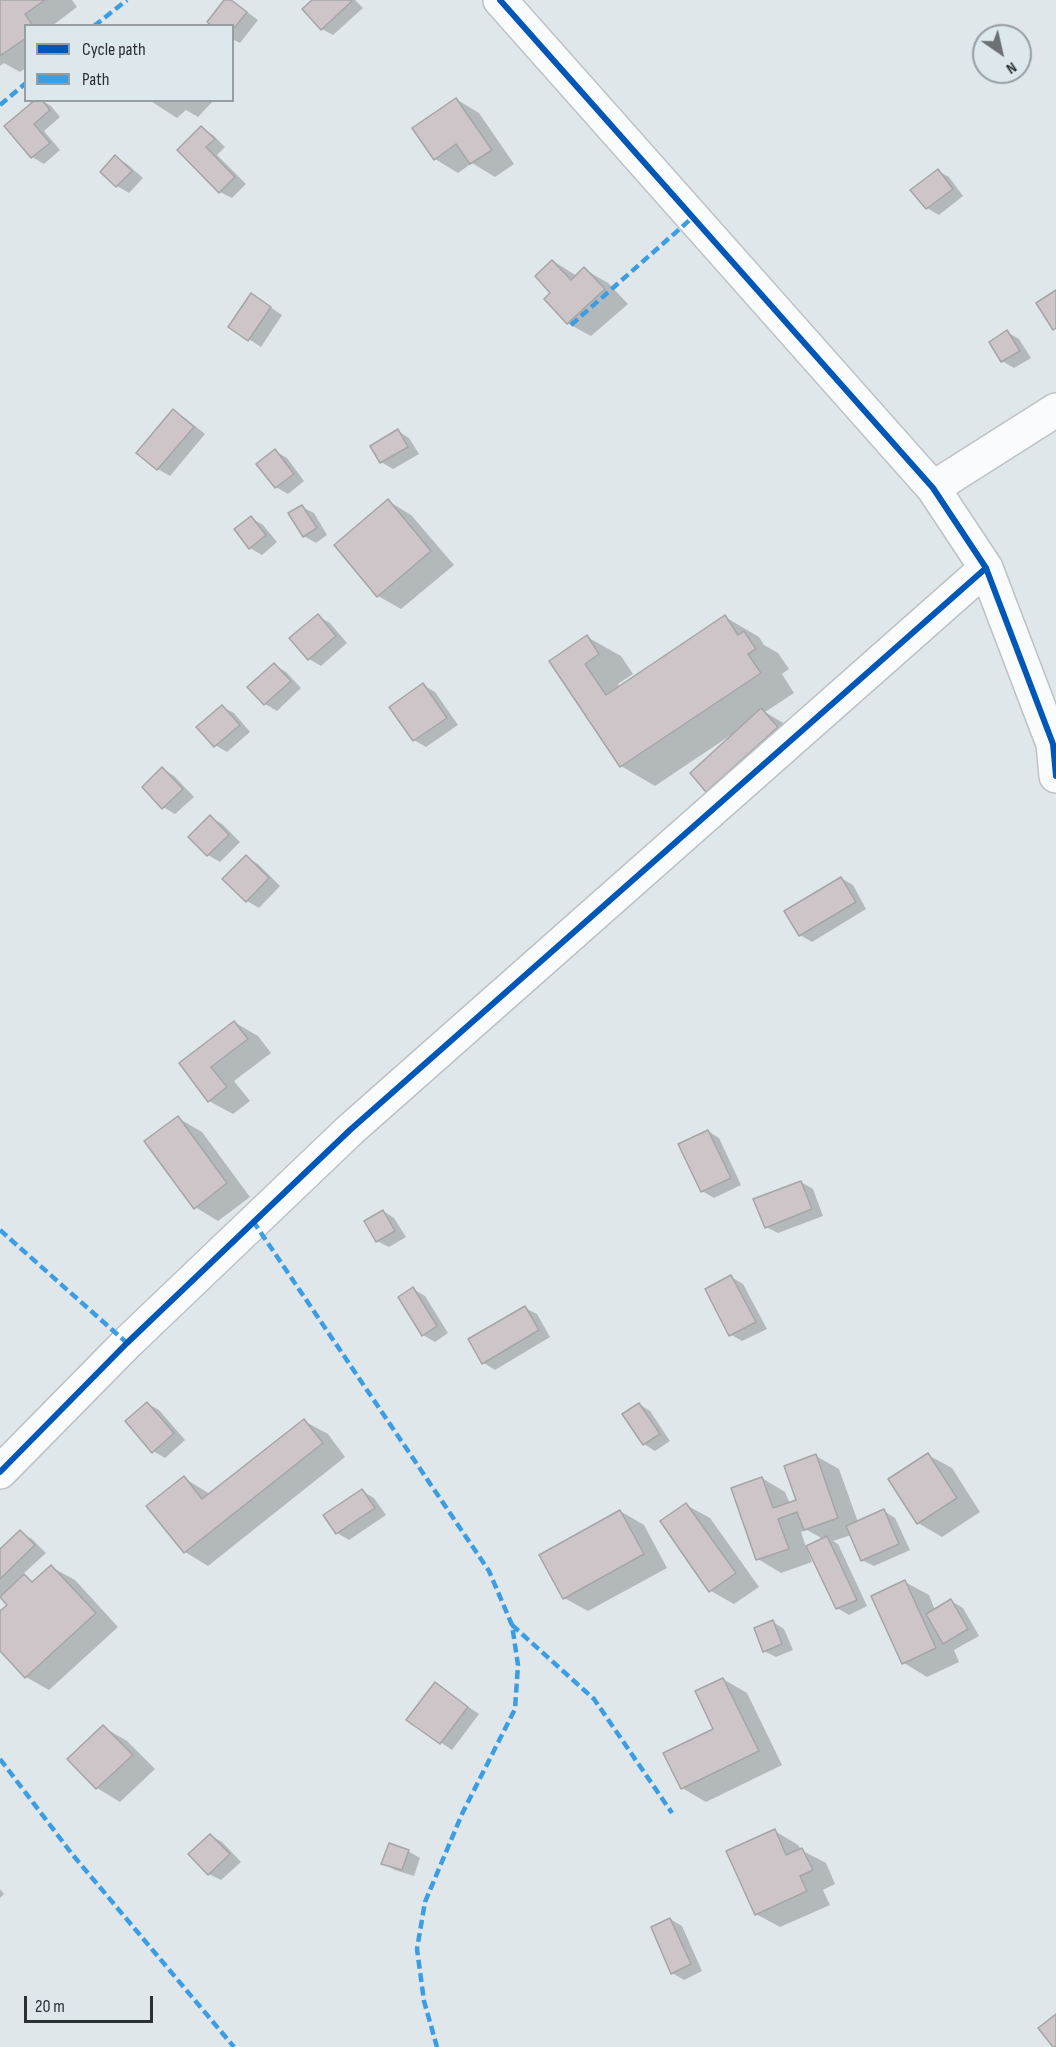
<!DOCTYPE html>
<html>
<head>
<meta charset="utf-8">
<style>
	body { margin:0 }
	#map { position:relative; width:1056px; height:2047px; overflow:hidden; background:#e0e7ea; font-family:"Sofia Sans Condensed",sans-serif }
	canvas { display:block }
	.legend { position:absolute; left:24px; top:24px; width:210px; height:78px; box-sizing:border-box; background:#dde8ed; border:2px solid #969ea2; margin:0; padding:8px 10px; list-style:none; font-size:18px; color:#2c3032 }
	.legend li { display:flex; align-items:center; gap:12px; height:30px }
	.legend b { width:30px; border:2px solid #969ea2 }
	.north { position:absolute; left:972px; top:24px; width:60px; height:60px; box-sizing:border-box; background:#dde8ed; border:2px solid #969ea2; border-radius:50%; rotate:146deg; font-size:16px; font-weight:700; line-height:24px; text-align:center; color:#2c3032 }
	.north::after { content:''; display:block; margin:auto; width:21px; height:27px; background:#6b7072; clip-path:polygon(50% 0,100% 100%,50% 72%,0 100%) }
	.scale { position:absolute; left:24px; top:1996px; width:129px; height:27px; box-sizing:border-box; border:3px solid #2c3032; border-top:0; padding-left:8px; font-size:18px; line-height:21px; white-space:nowrap; color:#2c3032; -webkit-text-stroke:4px #dde8ed; paint-order:stroke }
</style>
</head>
<body>
<div id="map">
<canvas width="1056" height="2047"></canvas>
<ul class="legend">
<li><b style="height:8px;background:#0057b8"></b>Cycle path</li>
<li><b style="height:8px;background:#3d9de2"></b>Path</li>
</ul>
<div class="north">N</div>
<div class="scale">20 m</div>
</div>
<script>
const c = document.querySelector('canvas').getContext('2d');
c.lineJoin = 'round';
function fill(path, color) {
  c.fillStyle = color;
  c.fill(path, 'evenodd');
}
function toPath(rows) {
  const path = new Path2D();
  for (const r of rows) {
    path.moveTo(r[0], r[1]);
    for (let i = 2; i < r.length; i += 2) path.lineTo(r[i], r[i + 1]);
  }
  return path;
}
function stroke(path, color, width, dash) {
  c.strokeStyle = color;
  c.lineWidth = width;
  c.lineCap = dash ? 'butt' : 'round';
  c.setLineDash(dash || []);
  c.stroke(path);
}
fill(toPath([
	[0,0,72,0,77,7,52,26,26,26,26,68,20,72,4,63,0,66],
	[226,0,239,6,258,20,240,43,232,39,232,26],
	[314,0,355,0,363,8,333,35,322,29],
	[456,99,479,113,514,164,495,177,472,163,458,173,435,159],
	[41,100,51,106,60,117,44,131,60,150,44,164,32,157,6,127],
	[149,100,214,100,198,117,186,110,177,118],
	[201,128,213,135,225,147,217,155,246,184,232,198,220,192,179,150],
	[116,157,127,164,143,178,129,193,117,186,102,172],
	[938,171,949,177,963,196,939,215,927,208],
	[553,261,577,276,584,269,608,283,628,304,591,336,567,323,553,293],
	[263,302,282,315,261,347,230,327],
	[1007,332,1019,339,1031,358,1014,368,1002,361],
	[174,411,185,418,205,434,170,476,158,469,138,453],
	[398,431,409,438,419,454,393,469,381,462],
	[275,451,287,458,304,481,288,494,276,487],
	[388,501,411,515,454,565,401,609,378,596],
	[302,507,314,513,327,535,316,543,304,536],
	[251,518,263,525,277,542,262,555,250,548],
	[318,616,330,623,347,643,321,666,309,659,291,638],
	[725,617,759,637,764,645,778,653,789,669,782,674,794,693,765,712,785,724,731,804,707,790,733,736,731,735,655,786,621,766,551,661,587,637,621,656,633,674,618,684,620,687],
	[274,665,286,672,301,688,277,711,265,704,249,687],
	[423,685,435,692,458,725,426,747,414,740,391,708],
	[222,707,234,713,250,732,227,752,215,745],
	[163,769,174,776,194,797,175,814,163,807],
	[210,817,222,824,240,842,220,862,208,855,190,837],
	[246,857,258,864,280,886,259,908,247,901],
	[841,878,853,885,866,909,812,942,800,935],
	[234,1022,258,1036,271,1053,234,1081,250,1101,233,1114,209,1101,181,1063],
	[178,1118,202,1132,250,1197,218,1221,195,1207],
	[708,1131,719,1138,741,1185,714,1198,702,1191],
	[801,1182,813,1189,823,1216,778,1233,766,1227],
	[383,1211,394,1218,406,1237,389,1247,377,1241],
	[731,1277,743,1284,767,1329,742,1341,730,1334],
	[413,1289,425,1296,448,1333,435,1342,423,1335],
	[525,1308,537,1314,550,1337,495,1370,484,1363],
	[148,1404,159,1410,185,1440,165,1458,153,1451],
	[639,1404,650,1411,670,1441,655,1451,644,1444],
	[304,1421,328,1434,345,1457,208,1566,185,1552,184,1478,210,1494],
	[928,1455,952,1468,980,1512,942,1537,918,1523,890,1479],
	[816,1456,839,1469,858,1522,884,1511,895,1518,910,1550,874,1566,862,1560,851,1535,833,1541,838,1544,867,1606,849,1615,837,1608,810,1551,808,1552,812,1562,781,1573,758,1559,762,1478,785,1492,790,1504,798,1501],
	[807,1530,823,1539,806,1547,801,1532],
	[362,1491,374,1498,386,1515,349,1540,337,1533],
	[686,1505,710,1518,759,1587,734,1604,711,1591],
	[620,1511,644,1525,667,1568,588,1611,564,1598],
	[20,1532,32,1539,46,1553,22,1575,34,1582,51,1567,75,1580,118,1627,49,1690,26,1677,0,1649,0,1613,9,1605,0,1597,0,1551],
	[905,1582,929,1595,935,1610,951,1601,963,1608,979,1636,954,1650,959,1662,927,1677,904,1663],
	[773,1622,784,1629,793,1650,776,1657,764,1651],
	[723,1679,747,1693,782,1765,706,1802,682,1788,715,1729],
	[435,1684,479,1714,452,1750,408,1720],
	[103,1727,127,1741,155,1769,120,1802,97,1788],
	[775,1831,798,1845,801,1850,826,1863,835,1884,823,1890,830,1905,780,1927,756,1914],
	[210,1835,222,1842,241,1862,221,1880,209,1874],
	[408,1851,420,1858,414,1876,395,1870,383,1863],
	[0,1889,4,1894,0,1898],
	[670,1919,682,1926,702,1971,684,1980,672,1973]
]), '#0003');
const building = toPath([
	[0,0,45,0,25,14,33,26,26,26,26,38,0,56,0,0],
	[224,0,231,0,247,12,232,31,232,26,212,26,207,22,224,0],
	[312,0,351,0,352,1,321,30,302,9,312,0],
	[456,98,492,150,470,164,456,144,434,160,412,128,456,98],
	[35,100,42,100,50,110,34,124,50,143,31,158,4,126,35,100],
	[201,126,215,139,206,147,235,177,219,193,177,150,201,126],
	[115,155,132,171,116,187,100,172,115,155],
	[938,169,953,189,926,209,910,190,938,169],
	[552,260,571,280,584,267,605,289,567,324,544,299,550,293,535,276,552,260],
	[1056,290,1056,328,1053,330,1036,303,1056,290],
	[251,293,271,307,248,341,228,327,251,293],
	[1007,330,1020,351,1001,362,989,342,1007,330],
	[173,409,194,427,157,470,136,453,173,409],
	[398,429,408,447,380,463,370,446,398,429],
	[275,449,294,474,275,488,256,464,275,449],
	[388,499,431,551,377,597,334,545,388,499],
	[302,505,317,528,303,537,288,513,302,505],
	[251,516,266,535,249,549,234,529,251,516],
	[318,614,336,636,308,660,289,638,318,614],
	[725,615,738,635,744,631,756,649,748,654,761,673,620,767,549,661,587,635,599,654,585,664,606,695,725,615],
	[274,663,291,681,264,705,247,687,274,663],
	[423,683,447,718,413,741,389,707,423,683],
	[222,705,240,725,214,747,196,727,222,705],
	[761,708,778,727,706,792,690,773,761,708],
	[162,767,183,789,162,809,142,787,162,767],
	[210,815,229,835,207,856,188,837,210,815],
	[246,855,269,878,246,902,222,879,246,855],
	[841,877,856,902,799,936,784,911,841,877],
	[234,1021,248,1039,211,1067,227,1087,208,1102,179,1063,234,1021],
	[178,1116,227,1183,194,1209,144,1141,178,1116],
	[708,1130,731,1178,701,1192,678,1144,708,1130],
	[801,1181,812,1209,765,1228,753,1199,801,1181],
	[383,1210,395,1231,376,1242,364,1221,383,1210],
	[731,1275,756,1322,729,1336,705,1289,731,1275],
	[413,1287,437,1326,422,1336,398,1297,413,1287],
	[525,1306,539,1330,482,1364,468,1339,525,1306],
	[147,1402,174,1433,152,1453,125,1421,147,1402],
	[639,1403,660,1434,643,1445,622,1414,639,1403],
	[304,1419,323,1443,184,1553,146,1506,184,1476,202,1499,304,1419],
	[928,1453,957,1498,917,1524,888,1479,928,1453],
	[816,1454,838,1518,804,1530,797,1512,778,1519,789,1549,756,1560,731,1488,762,1477,773,1508,796,1500,784,1466,816,1454],
	[362,1489,375,1508,336,1534,323,1515,362,1489],
	[686,1503,736,1573,709,1592,660,1521,686,1503],
	[884,1509,899,1544,861,1561,846,1526,884,1509],
	[620,1510,644,1554,563,1599,539,1555,620,1510],
	[20,1530,35,1545,0,1579,0,1549,20,1530],
	[827,1536,857,1600,836,1609,806,1546,827,1536],
	[51,1565,96,1613,25,1678,0,1651,0,1611,7,1605,0,1597,24,1574,32,1582,51,1565],
	[905,1580,936,1648,902,1664,871,1596,905,1580],
	[951,1599,968,1629,943,1644,926,1614,951,1599],
	[773,1620,782,1644,763,1652,754,1628,773,1620],
	[723,1678,759,1751,681,1789,663,1753,713,1729,695,1691,723,1678],
	[435,1682,468,1707,440,1744,406,1720,435,1682],
	[103,1725,133,1755,96,1789,67,1759,103,1725],
	[775,1829,786,1855,802,1848,813,1870,800,1876,807,1891,755,1915,726,1851,775,1829],
	[210,1834,230,1854,208,1875,188,1854,210,1834],
	[389,1843,409,1850,402,1870,381,1864,389,1843],
	[670,1918,691,1964,671,1974,651,1927,670,1918],
	[1056,2014,1056,2047,1053,2047,1038,2028,1056,2014]
]);
fill(building, '#cec5c8');
stroke(building, '#a4a5a6', 1.5);
const minor = toPath([
	[500,0,933,488,986,568,1053,744,1056,776],
	[933,488,1056,410],
	[0,1472,127,1343,350,1130,986,568]
]);
stroke(minor, '#bdc2c5', 36);
stroke(minor, '#fafbfc', 33);
stroke(toPath([
	[94,26,127,0],
	[0,105,26,83],
	[571,325,692,218],
	[253,1221,489,1571,512,1625,518,1665,515,1709,462,1814,425,1902,417,1949,424,2001,437,2047],
	[0,1230,127,1343],
	[512,1625,594,1699,672,1813],
	[0,1759,72,1854,234,2047]
]), '#3d9de2', 4.5, [9, 4.5]);
stroke(toPath([
	[500,0,933,488,986,568,1053,744,1056,776],
	[0,1472,127,1343,350,1130,986,568]
]), '#0057b8', 6);
</script>
</body>
</html>
